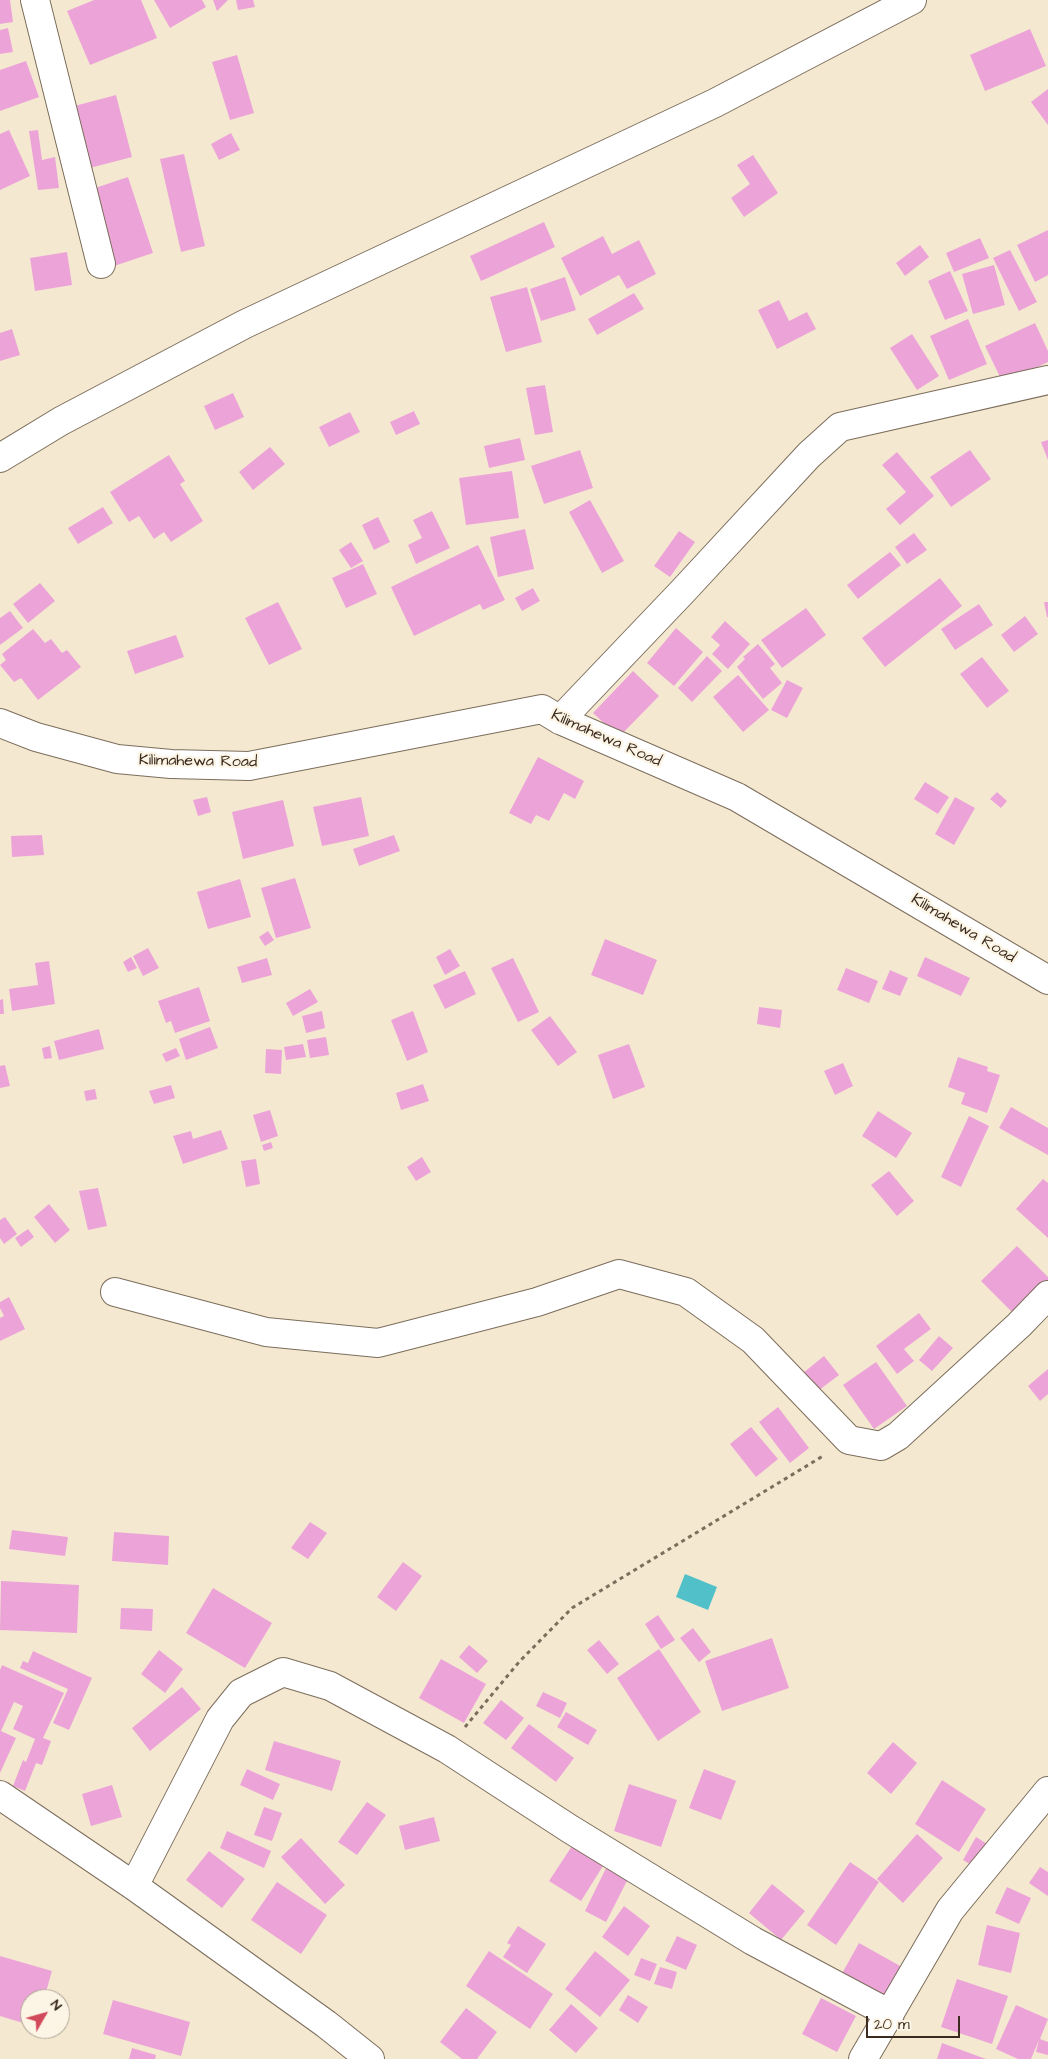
<!DOCTYPE html>
<html>
<head>
<meta charset="utf-8">
<style>
	body { margin:0 }
	#map { position:relative; width:1048px; height:2059px; overflow:hidden; background:#f4e9d0; font-family:"Architects Daughter",sans-serif }
	canvas { display:block }
	.north { position:absolute; left:20px; top:1989px; width:50px; height:50px; box-sizing:border-box; background:#fcf5e5; border:1px solid #afa495; border-radius:50%; rotate:52deg; font-size:14px; font-weight:700; line-height:20px; text-align:center; color:#3b2a1e }
	.north::after { content:''; display:block; margin:auto; width:18px; height:22px; background:#d1495b; clip-path:polygon(50% 0,100% 100%,50% 72%,0 100%) }
	.scale { position:absolute; left:866px; top:2016px; width:94px; height:22px; box-sizing:border-box; border:2px solid #3b2a1e; border-top:0; padding-left:6px; font-size:15px; line-height:18px; white-space:nowrap; color:#3b2a1e; -webkit-text-stroke:4px #fcf5e5; paint-order:stroke }
</style>
</head>
<body>
<div id="map">
<canvas width="1048" height="2059"></canvas>
<div class="north">N</div>
<div class="scale">20 m</div>
</div>
<script>
const c = document.querySelector('canvas').getContext('2d');
c.lineJoin = 'round';
function fill(path, color) {
  c.fillStyle = color;
  c.fill(path, 'evenodd');
}
function toPath(rows) {
  const path = new Path2D();
  for (const r of rows) {
    path.moveTo(r[0], r[1]);
    for (let i = 2; i < r.length; i += 2) path.lineTo(r[i], r[i + 1]);
  }
  return path;
}
function stroke(path, color, width, dash) {
  c.strokeStyle = color;
  c.lineWidth = width;
  c.lineCap = dash ? 'butt' : 'round';
  c.setLineDash(dash || []);
  c.stroke(path);
}
function label(font, color, halo, rows, align = 'center') {
  c.font = font + ' "Architects Daughter",sans-serif';
  c.lineWidth = 4.5;
  c.setLineDash([]);
  c.textBaseline = 'middle';
  c.strokeStyle = halo;
  c.fillStyle = color;
  for (const [text, x, y, turn = 0] of rows) {
    c.save();
    c.translate(x, y);
    c.rotate((+turn || 0) * Math.PI / 180);
    c.textAlign = isNaN(turn) ? turn : align;
    if (halo) c.strokeText(text, 0, 0);
    c.fillText(text, 0, 0);
    c.restore();
  }
}
fill(toPath([
	[685,1574,717,1587,708,1610,676,1597]
]), '#52c0c8');
fill(toPath([
	[0,0,10,0,13,22,0,24],
	[94,0,141,0,157,38,90,65,67,11],
	[154,0,202,0,206,7,170,28],
	[213,0,228,0,217,11],
	[236,0,253,0,255,7,238,10],
	[8,28,13,52,0,54,0,30],
	[1030,29,1046,66,985,91,970,55],
	[237,55,254,113,230,120,212,62],
	[26,61,39,97,0,111,0,70],
	[1048,89,1048,125,1031,102],
	[116,95,132,157,82,170,67,108],
	[9,130,30,176,0,190,0,134],
	[38,130,42,160,55,157,59,188,38,190,29,131],
	[231,133,240,150,219,160,211,144],
	[184,154,205,246,181,252,160,159],
	[753,155,778,193,744,217,731,198,750,184,737,165],
	[128,177,153,253,111,267,86,191],
	[544,222,555,247,481,281,470,256],
	[1048,230,1048,275,1035,282,1017,245],
	[603,236,612,254,639,240,656,274,627,289,619,275,580,296,561,258],
	[980,238,989,258,954,272,946,253],
	[920,245,929,257,905,276,896,263],
	[1010,250,1037,302,1019,311,993,258],
	[67,252,72,285,35,291,30,258],
	[994,265,1005,305,973,314,962,274],
	[950,271,968,311,945,320,928,281],
	[565,277,576,310,541,321,530,289],
	[527,287,542,342,506,352,490,297],
	[634,293,644,309,597,335,588,319],
	[779,300,789,321,807,312,816,329,777,349,758,310],
	[968,319,987,364,949,380,930,336],
	[1035,323,1048,351,1048,362,1003,383,985,346],
	[12,329,20,355,0,361,0,333],
	[912,334,939,376,917,390,890,348],
	[545,385,553,432,535,435,526,388],
	[233,393,244,417,215,430,204,406],
	[414,411,420,424,396,435,390,422],
	[350,412,360,432,329,447,319,427],
	[520,438,525,460,489,468,484,446],
	[1048,440,1048,460,1041,442],
	[270,447,285,464,253,490,239,472],
	[580,450,593,488,544,504,531,466],
	[970,450,991,479,951,507,930,477],
	[897,452,934,496,900,525,886,509,906,492,882,465],
	[169,455,185,481,180,484,203,521,171,542,164,532,154,539,139,516,129,522,110,492],
	[512,471,519,518,466,525,459,478],
	[590,500,624,561,602,573,569,512],
	[103,507,113,523,78,544,68,528],
	[432,511,450,548,416,564,408,545,422,538,413,520],
	[378,517,390,542,374,550,362,525],
	[525,529,534,569,498,577,490,537],
	[679,531,695,542,670,577,654,566],
	[914,533,927,550,907,564,895,547],
	[351,542,363,561,351,568,339,550],
	[478,545,505,600,483,610,480,604,414,636,391,587],
	[890,552,901,565,858,599,847,585],
	[363,564,377,594,346,608,332,578],
	[940,578,962,606,885,667,862,638],
	[40,583,55,601,28,623,13,604],
	[533,588,540,601,522,611,515,598],
	[278,602,302,649,269,665,245,618],
	[1044,602,1048,602,1048,617,1047,617],
	[979,604,993,625,955,650,941,629],
	[806,608,826,635,782,668,761,640],
	[10,611,23,628,0,645,0,618],
	[1025,616,1038,634,1014,652,1001,635],
	[725,621,750,644,728,669,712,654,720,645,711,637],
	[676,628,703,652,674,686,647,663],
	[33,629,45,643,51,639,62,653,67,650,81,667,38,700,21,678,14,682,0,665,6,660,2,654],
	[176,635,184,657,135,674,127,651],
	[758,644,775,664,770,668,782,683,763,699,737,667,745,659,743,657],
	[707,656,722,671,692,702,678,688],
	[982,657,1009,691,987,708,960,674],
	[633,671,659,696,619,737,593,713],
	[738,675,769,710,743,732,713,697],
	[787,680,803,688,787,718,771,710],
	[538,757,584,781,575,799,564,793,549,821,536,815,531,824,509,813],
	[925,782,949,797,938,814,914,799],
	[997,792,1007,801,1001,808,990,799],
	[207,797,211,812,198,816,193,800],
	[361,797,369,836,322,846,313,807],
	[955,797,975,808,954,845,935,834],
	[283,800,294,846,243,859,232,812],
	[42,835,44,855,12,857,11,836],
	[394,835,400,851,359,866,353,849],
	[295,878,311,928,276,938,261,888],
	[240,879,251,917,208,929,197,892],
	[268,931,274,940,265,946,259,937],
	[605,939,657,960,643,995,591,975],
	[148,948,159,968,143,976,133,956],
	[450,949,460,966,445,975,436,957],
	[131,957,137,968,128,972,123,962],
	[925,957,970,978,961,996,917,976],
	[267,958,272,975,242,983,237,967],
	[513,958,539,1012,518,1022,491,968],
	[49,961,55,1004,12,1011,9,989,38,985,35,963],
	[846,968,878,981,869,1003,837,990],
	[890,970,908,978,900,996,882,989],
	[465,971,476,994,445,1009,433,985],
	[199,987,210,1021,175,1033,171,1021,166,1023,158,1001],
	[310,989,318,1002,293,1016,286,1003],
	[3,999,4,1014,0,1014,0,1000],
	[759,1007,782,1010,780,1028,757,1024],
	[322,1011,325,1028,306,1033,302,1016],
	[413,1011,428,1052,407,1061,391,1020],
	[550,1016,577,1052,558,1066,531,1030],
	[210,1027,218,1048,186,1060,179,1039],
	[99,1029,104,1049,59,1060,54,1041],
	[326,1037,329,1055,310,1058,307,1040],
	[303,1044,306,1057,286,1060,284,1047],
	[629,1044,645,1087,613,1099,598,1055],
	[50,1046,52,1058,44,1059,42,1048],
	[176,1048,180,1056,166,1062,162,1054],
	[266,1049,282,1050,281,1074,265,1073],
	[958,1057,988,1067,987,1071,1000,1075,987,1113,961,1104,965,1093,948,1087],
	[843,1063,853,1086,835,1095,824,1071],
	[5,1065,10,1086,0,1088,0,1066],
	[423,1084,429,1101,401,1110,396,1093],
	[171,1085,175,1098,154,1104,149,1091],
	[95,1089,97,1099,86,1101,84,1091],
	[1011,1107,1048,1128,1048,1155,999,1128],
	[270,1110,278,1136,261,1142,253,1115],
	[878,1111,912,1133,896,1158,862,1136],
	[969,1116,989,1126,961,1187,941,1177],
	[221,1130,228,1149,183,1164,173,1136,191,1131,193,1139],
	[271,1142,273,1148,264,1151,262,1145],
	[422,1157,431,1172,416,1181,407,1167],
	[256,1159,260,1184,246,1187,241,1161],
	[889,1171,914,1201,897,1216,871,1185],
	[1043,1179,1048,1183,1048,1238,1016,1209],
	[98,1188,107,1226,88,1230,79,1191],
	[49,1204,70,1230,55,1243,34,1217],
	[5,1217,17,1234,4,1244,0,1238,0,1220],
	[28,1229,34,1237,21,1247,15,1238],
	[1017,1246,1048,1277,1048,1280,1014,1314,981,1281],
	[9,1297,25,1329,0,1341,0,1318,4,1316,0,1308,0,1302],
	[919,1313,931,1329,904,1349,914,1361,897,1374,876,1346],
	[939,1336,953,1348,932,1371,919,1360],
	[824,1356,839,1375,818,1391,803,1373],
	[876,1362,907,1406,874,1429,843,1385],
	[1048,1369,1048,1394,1040,1401,1028,1386],
	[778,1407,809,1448,790,1463,759,1422],
	[751,1427,778,1459,756,1477,730,1444],
	[310,1522,327,1533,308,1559,291,1548],
	[12,1530,68,1537,65,1556,9,1549],
	[114,1532,169,1536,168,1565,112,1561],
	[403,1562,422,1576,396,1611,377,1597],
	[1,1581,79,1585,77,1633,0,1630],
	[213,1588,272,1623,245,1668,186,1633],
	[121,1608,153,1609,152,1631,120,1629],
	[658,1615,675,1640,661,1649,645,1624],
	[693,1628,711,1652,699,1662,680,1638],
	[772,1638,789,1688,722,1711,705,1661],
	[599,1640,619,1664,607,1674,587,1650],
	[469,1645,488,1661,477,1673,459,1657],
	[659,1649,701,1712,658,1741,617,1678],
	[159,1650,183,1669,165,1693,141,1674],
	[33,1651,92,1678,69,1730,53,1723,68,1689,20,1668,23,1661,28,1663],
	[441,1659,486,1684,464,1723,419,1698],
	[2,1665,64,1693,43,1738,51,1741,42,1765,36,1763,25,1791,13,1786,23,1760,26,1762,35,1739,13,1729,23,1706,14,1702,1,1731,16,1738,0,1773,0,1670],
	[182,1687,201,1709,150,1751,132,1728],
	[543,1692,567,1703,560,1718,536,1706],
	[501,1700,524,1718,506,1740,483,1723],
	[566,1712,597,1730,588,1745,557,1727],
	[529,1724,574,1758,556,1782,511,1748],
	[274,1741,341,1761,332,1791,265,1770],
	[893,1742,917,1763,891,1794,867,1773],
	[247,1769,280,1784,273,1800,240,1785],
	[704,1769,736,1781,721,1820,689,1808],
	[942,1780,986,1809,959,1852,915,1824],
	[629,1784,677,1800,661,1847,614,1831],
	[112,1785,122,1817,91,1826,82,1794],
	[367,1802,386,1815,357,1855,338,1842],
	[264,1807,282,1813,272,1841,254,1835],
	[434,1817,440,1841,405,1850,399,1826],
	[227,1831,271,1851,264,1868,220,1848],
	[917,1834,943,1858,903,1903,877,1879],
	[976,1837,994,1848,981,1871,963,1860],
	[301,1838,345,1885,325,1904,281,1857],
	[572,1846,603,1866,581,1901,549,1881],
	[209,1851,245,1879,222,1908,186,1880],
	[850,1862,879,1882,836,1945,807,1925],
	[608,1864,630,1875,606,1922,585,1911],
	[1040,1867,1048,1872,1048,1896,1029,1883],
	[277,1882,327,1915,301,1954,251,1920],
	[772,1884,805,1911,781,1940,749,1913],
	[1007,1887,1031,1898,1019,1924,995,1913],
	[624,1906,650,1926,628,1956,602,1937],
	[987,1925,1020,1933,1011,1973,978,1965],
	[518,1926,546,1944,527,1973,503,1957,511,1945,507,1943],
	[677,1936,697,1945,686,1970,665,1961],
	[859,1943,902,1967,883,2000,840,1977],
	[489,1951,553,1994,530,2029,466,1986],
	[595,1951,630,1980,600,2017,565,1989],
	[0,1956,52,1971,44,1999,30,1999,30,2025,0,2016],
	[641,1958,657,1964,650,1981,634,1975],
	[660,1967,677,1972,672,1989,654,1984],
	[957,1979,1008,1996,992,2044,941,2027],
	[628,1995,648,2007,638,2023,619,2010],
	[821,1998,856,2016,837,2052,802,2034],
	[113,2000,190,2022,181,2056,103,2034],
	[571,2004,598,2028,576,2053,549,2030],
	[1016,2005,1048,2019,1040,2039,1048,2042,1048,2055,1036,2052,1039,2040,1031,2059,1018,2059,996,2049],
	[466,2008,497,2032,477,2059,462,2059,440,2042],
	[942,2043,986,2059,937,2059],
	[132,2048,156,2055,155,2059,129,2059]
]), '#eca4d8');
const minor = toPath([
	[35,0,101,264],
	[0,458,61,421,245,324,715,103,912,0],
	[560,720,683,591,809,455,840,427,1048,380],
	[0,723,36,737,117,759,171,764,249,766,542,709,560,720,737,797,1048,980],
	[115,1292,266,1332,378,1343,537,1302,619,1274,686,1292,753,1340,849,1440,881,1446,898,1436,1019,1325,1048,1295],
	[0,1795,134,1886,326,2024,370,2059],
	[134,1886,220,1719,241,1693,283,1672,330,1686,447,1749,570,1829,753,1941,890,2014],
	[863,2059,950,1910,1048,1791]
]);
stroke(minor, '#7c6d5c', 30);
stroke(toPath([
	[465,1727,519,1662,572,1608,823,1456]
]), '#7c6d5c', 3, [4, 4]);
stroke(minor, '#fff', 28);
label('16px', '#3b2a1e', '#fcf5e5', [
	["Kilimahewa Road",606,739,24],
	["Kilimahewa Road",198,762,1],
	["Kilimahewa Road",963,929,31]
]);
</script>
</body>
</html>
